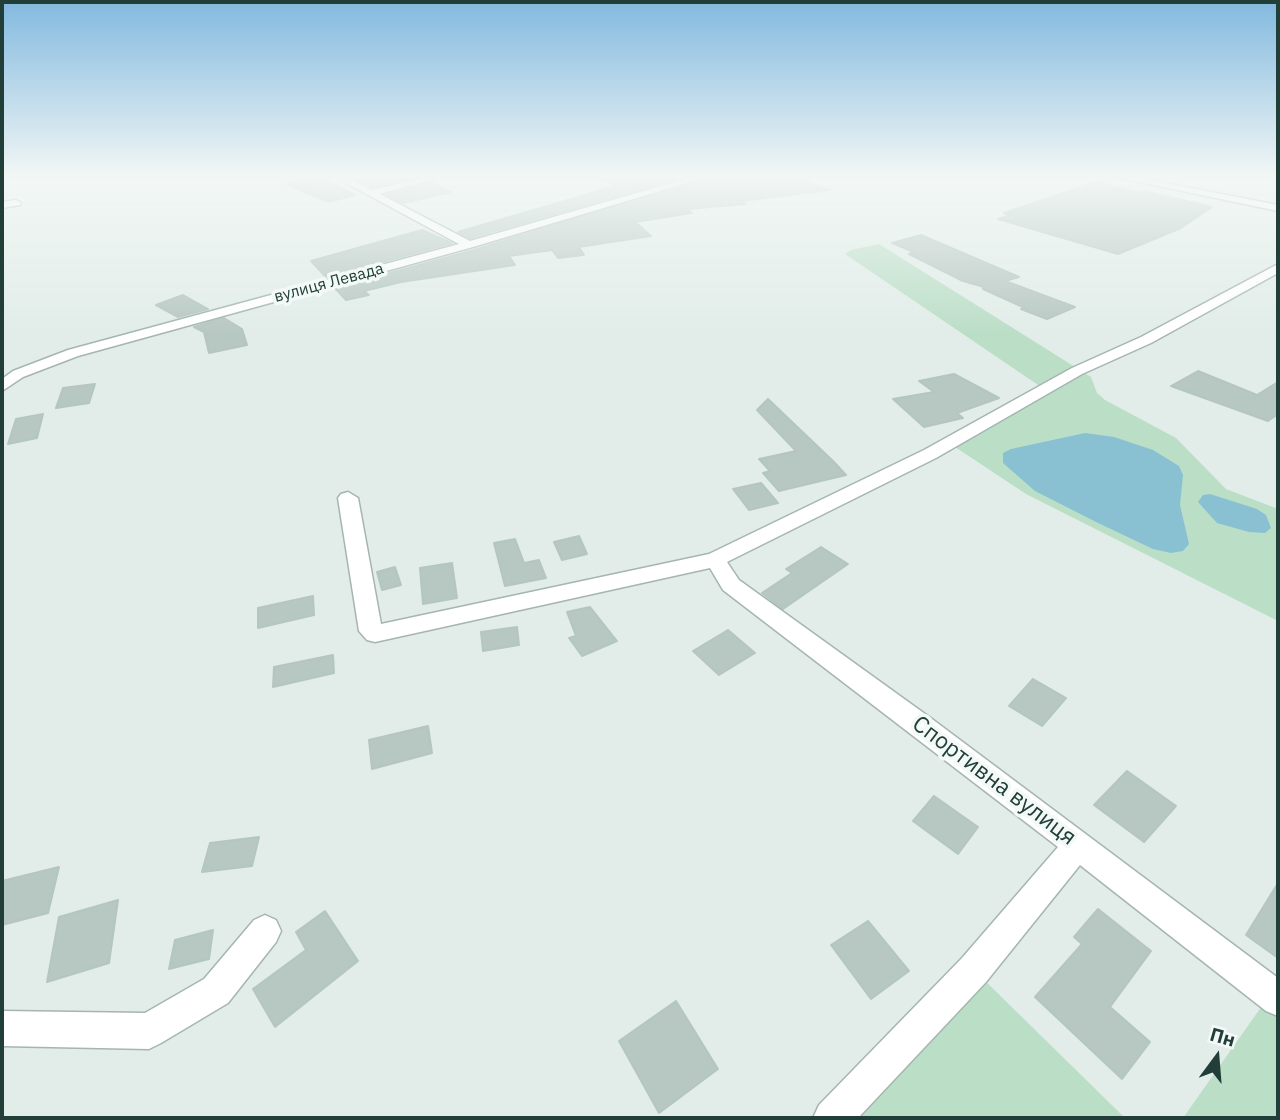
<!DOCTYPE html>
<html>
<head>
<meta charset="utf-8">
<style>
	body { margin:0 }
	#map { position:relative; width:1280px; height:1120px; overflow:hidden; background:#e2ede9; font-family:"IBM Plex Sans",sans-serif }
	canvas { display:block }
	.frame { position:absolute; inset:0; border:4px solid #223e39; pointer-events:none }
	.north { position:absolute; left:1182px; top:1022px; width:70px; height:70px; -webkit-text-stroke:5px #f3f9f6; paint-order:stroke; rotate:16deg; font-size:19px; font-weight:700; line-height:28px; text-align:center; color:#223e39 }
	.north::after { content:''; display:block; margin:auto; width:24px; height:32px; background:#223e39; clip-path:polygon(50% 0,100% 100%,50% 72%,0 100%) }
</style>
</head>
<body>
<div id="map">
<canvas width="1280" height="1120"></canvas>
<div class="frame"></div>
<div class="north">Пн</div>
</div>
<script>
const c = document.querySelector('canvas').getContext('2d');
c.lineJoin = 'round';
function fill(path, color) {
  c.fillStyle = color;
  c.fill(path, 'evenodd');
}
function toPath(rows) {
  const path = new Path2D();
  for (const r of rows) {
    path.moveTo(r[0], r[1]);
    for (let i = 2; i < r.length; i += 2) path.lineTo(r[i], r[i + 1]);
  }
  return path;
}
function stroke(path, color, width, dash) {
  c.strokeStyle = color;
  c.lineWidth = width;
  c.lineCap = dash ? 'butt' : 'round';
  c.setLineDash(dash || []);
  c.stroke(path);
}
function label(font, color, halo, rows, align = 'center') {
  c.font = font + ' "IBM Plex Sans",sans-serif';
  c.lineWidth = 7;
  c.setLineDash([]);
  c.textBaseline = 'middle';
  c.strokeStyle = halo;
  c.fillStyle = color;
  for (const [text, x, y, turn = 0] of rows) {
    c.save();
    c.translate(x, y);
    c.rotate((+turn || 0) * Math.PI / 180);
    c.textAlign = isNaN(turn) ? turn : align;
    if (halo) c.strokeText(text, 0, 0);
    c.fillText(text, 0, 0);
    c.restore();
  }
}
fill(toPath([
	[879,244,1091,377,1097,393,1105,400,1176,438,1226,489,1278,509,1278,621,1026,494,949,443,1044,389,845,254,851,250],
	[974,970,1125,1118,832,1118],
	[1271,993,1278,999,1278,1118,1183,1118]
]), '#bbdec7');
fill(toPath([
	[1085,433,1114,437,1153,450,1179,466,1183,475,1180,505,1189,544,1183,551,1171,553,1153,549,1096,522,1035,491,1003,463,1003,453,1011,449],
	[1210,494,1257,509,1266,515,1271,528,1265,533,1249,532,1217,523,1198,502,1203,495]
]), '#89c1d2');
const building = toPath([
	[319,177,355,195,328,202,286,184,319,177],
	[353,177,415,177,372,187,353,177],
	[596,177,683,177,470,238,458,232,616,186,596,177],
	[710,177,792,177,829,190,742,201,746,204,687,209,692,213,635,222,651,236,579,247,584,255,558,258,552,250,509,256,515,265,401,282,364,291,369,295,346,300,335,288,474,250,710,177],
	[1096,182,1140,193,1144,191,1212,207,1181,228,1118,254,998,219,1011,215,1004,213,1096,182],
	[431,183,452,192,403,203,387,195,431,183],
	[422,230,452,243,326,277,311,261,422,230],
	[921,235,1019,277,1005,281,1075,307,1047,319,1021,309,1025,308,983,289,984,287,963,281,909,254,914,252,892,243,921,235],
	[183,295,208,309,178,317,156,305,183,295],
	[224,318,242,329,247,345,209,353,204,332,194,327,224,318],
	[1198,371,1257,395,1278,382,1278,414,1268,421,1171,386,1198,371],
	[954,374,999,398,957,413,963,418,924,427,893,399,934,392,919,381,954,374],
	[95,384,89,403,56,408,63,388,95,384],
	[768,399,834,462,846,475,779,491,763,473,770,471,759,459,796,451,757,410,768,399],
	[43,414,37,438,8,444,16,419,43,414],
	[761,483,778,503,749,510,733,489,761,483],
	[579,536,587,554,562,560,554,542,579,536],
	[515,539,524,563,539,560,546,578,505,586,494,543,515,539],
	[821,547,848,564,783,609,762,593,792,573,786,569,821,547],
	[452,563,457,598,423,604,420,568,452,563],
	[395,567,401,585,382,590,377,572,395,567],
	[313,596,314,615,258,628,258,608,313,596],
	[590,607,617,641,582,656,569,638,576,636,567,612,590,607],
	[517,627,519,645,483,651,481,632,517,627],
	[728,630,755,653,719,675,693,651,728,630],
	[333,655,334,673,273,687,274,667,333,655],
	[1033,679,1066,698,1042,726,1009,706,1033,679],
	[428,726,432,753,372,769,369,740,428,726],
	[1127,771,1176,806,1144,842,1094,805,1127,771],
	[934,796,978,827,958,854,913,821,934,796],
	[259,837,252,866,202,872,210,843,259,837],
	[59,867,48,913,2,925,2,881,59,867],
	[1278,883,1278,958,1246,935,1278,883],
	[118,900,109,963,47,982,59,917,118,900],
	[1098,909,1151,951,1110,1007,1150,1042,1122,1079,1035,997,1082,944,1074,937,1098,909],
	[325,911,358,961,275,1027,253,989,306,950,296,932,325,911],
	[868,921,909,971,871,999,831,945,868,921],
	[213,930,209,959,169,969,175,940,213,930],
	[676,1001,718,1069,659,1113,619,1041,676,1001]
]);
fill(building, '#b7c7c2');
stroke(building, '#b4c6c0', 2);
const street = toPath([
	[335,177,347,177,372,190,426,177,442,177,380,194,470,241,692,177,707,177,473,247,78,356,23,377,2,391,2,379,13,371,68,350,459,244,335,177],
	[1115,177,1134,177,1278,205,1278,211,1115,177],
	[16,200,21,203,20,205,2,208,2,202,16,200],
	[1278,264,1278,273,1151,343,1082,374,936,458,727,562,739,580,932,719,1278,978,1278,1016,1266,1011,1080,865,986,982,858,1118,813,1118,819,1105,962,958,1058,847,723,590,710,568,375,642,367,640,359,631,338,498,341,494,348,492,358,498,381,624,709,554,924,450,1072,368,1141,337,1278,264],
	[265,915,276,920,281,931,276,942,228,1003,161,1043,149,1049,2,1046,2,1011,145,1013,204,979,254,920,265,915]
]);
stroke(street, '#a5b5b1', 3);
fill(street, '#fff');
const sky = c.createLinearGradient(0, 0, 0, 334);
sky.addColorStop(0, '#82b9df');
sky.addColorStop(0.53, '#f2f7f5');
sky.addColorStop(1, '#f2f7f500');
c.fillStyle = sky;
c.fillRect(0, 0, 1280, 334);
label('16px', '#223e39', '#f3f9f6', [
	["вулиця Левада",329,283,-15]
]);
label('23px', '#223e39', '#f3f9f6', [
	["Спортивна вулиця",994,781,37]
]);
</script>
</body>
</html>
